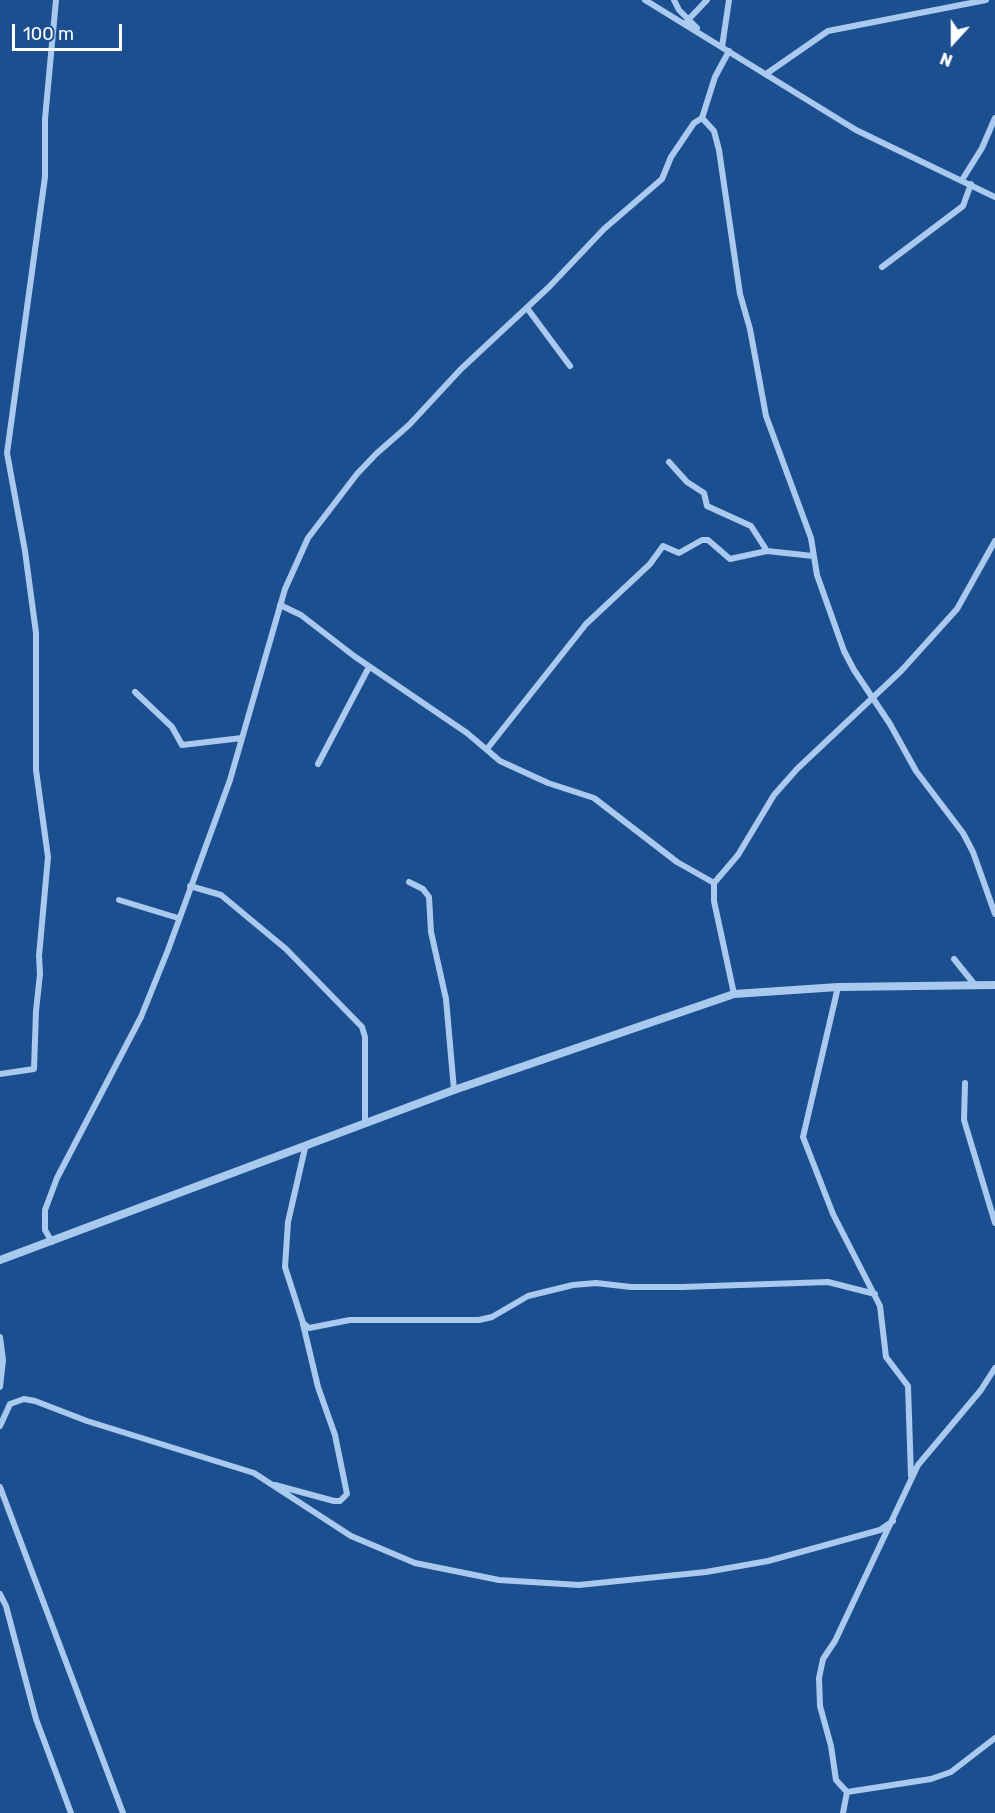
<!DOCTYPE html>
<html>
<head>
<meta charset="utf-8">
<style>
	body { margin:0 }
	#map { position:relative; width:995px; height:1813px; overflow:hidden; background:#1b4f8f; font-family:Rubik,sans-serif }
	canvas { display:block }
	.north { position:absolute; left:923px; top:12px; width:60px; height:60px; -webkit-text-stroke:4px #1b4f8f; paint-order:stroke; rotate:201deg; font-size:16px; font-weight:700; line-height:24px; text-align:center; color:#fff }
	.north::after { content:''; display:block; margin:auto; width:21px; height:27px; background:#fff; clip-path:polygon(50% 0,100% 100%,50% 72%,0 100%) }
	.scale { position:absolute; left:12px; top:24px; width:110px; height:27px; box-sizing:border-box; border:3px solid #fff; border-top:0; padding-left:8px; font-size:18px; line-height:21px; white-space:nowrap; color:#fff; -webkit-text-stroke:4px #1b4f8f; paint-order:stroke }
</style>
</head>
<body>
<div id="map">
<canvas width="995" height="1813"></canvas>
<div class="north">N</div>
<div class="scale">100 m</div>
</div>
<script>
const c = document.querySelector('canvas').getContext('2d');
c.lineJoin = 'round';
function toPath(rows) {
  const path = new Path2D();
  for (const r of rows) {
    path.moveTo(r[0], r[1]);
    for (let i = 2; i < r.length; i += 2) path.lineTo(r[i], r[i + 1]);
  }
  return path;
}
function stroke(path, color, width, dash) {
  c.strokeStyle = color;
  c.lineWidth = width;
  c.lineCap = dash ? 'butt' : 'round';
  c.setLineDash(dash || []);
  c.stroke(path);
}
stroke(toPath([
	[645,0,856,130,995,197],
	[674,0,679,10,697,28],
	[687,21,707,0],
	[722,47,729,0],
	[729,51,715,77,702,118,714,131,719,150,740,294,750,329,766,416,811,538,817,575,844,651,854,670,890,724,916,771,963,833,973,852,995,914],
	[766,74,828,31,986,0],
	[962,180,982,148,995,118],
	[882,267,963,206,971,184],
	[527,308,570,366],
	[669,462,687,482,704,493,707,506,751,526,767,551],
	[280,605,301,615,354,656,467,733,500,761,548,783,594,798,677,862,714,883],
	[135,692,172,727,182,745,242,738],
	[487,749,586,624,650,564,663,546,679,553,702,540,708,540,730,559,767,551,813,556],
	[318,764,369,667],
	[409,882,423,889,429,897,431,932,446,999,454,1090],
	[190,886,221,895,286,949,362,1027,365,1037,365,1124],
	[119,900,178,918],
	[954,959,975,985],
	[838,987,803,1137,833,1214,880,1306,886,1357,908,1386,911,1476],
	[734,994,714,901,714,883,738,855,774,795,797,769,901,671,957,609,995,541],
	[0,1074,34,1069,36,1011,40,974,39,956,48,857,36,770,36,633,25,551,7,453,45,177,45,119,56,0],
	[965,1083,964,1120,995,1223],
	[305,1148,288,1222,285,1267,303,1323,309,1328,350,1320,479,1320,492,1317,528,1296,573,1285,596,1283,631,1287,682,1287,828,1282,875,1294],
	[52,1242,45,1230,45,1210,57,1178,141,1017,168,950,230,780,285,589,308,538,357,474,376,454,409,425,461,369,549,287,604,229,662,179,671,157,694,123,702,118],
	[0,1337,3,1360,0,1387],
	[0,1426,10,1404,24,1399,35,1401,87,1421,254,1473,351,1536,415,1563,499,1580,579,1585,706,1572,768,1561,880,1530,893,1521],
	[275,1485,334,1501,340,1501,347,1494,335,1435,318,1387,303,1324],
	[0,1487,123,1813],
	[0,1594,6,1606,36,1719,71,1813],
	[847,1792,931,1779,951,1772,995,1738],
	[843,1813,847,1792,836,1780,831,1746,820,1706,819,1678,823,1659,835,1641,918,1465,981,1390,995,1368]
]), '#a9c9ee', 6);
stroke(toPath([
	[0,1260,454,1090,734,994,838,987,995,985]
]), '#a9c9ee', 8);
</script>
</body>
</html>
